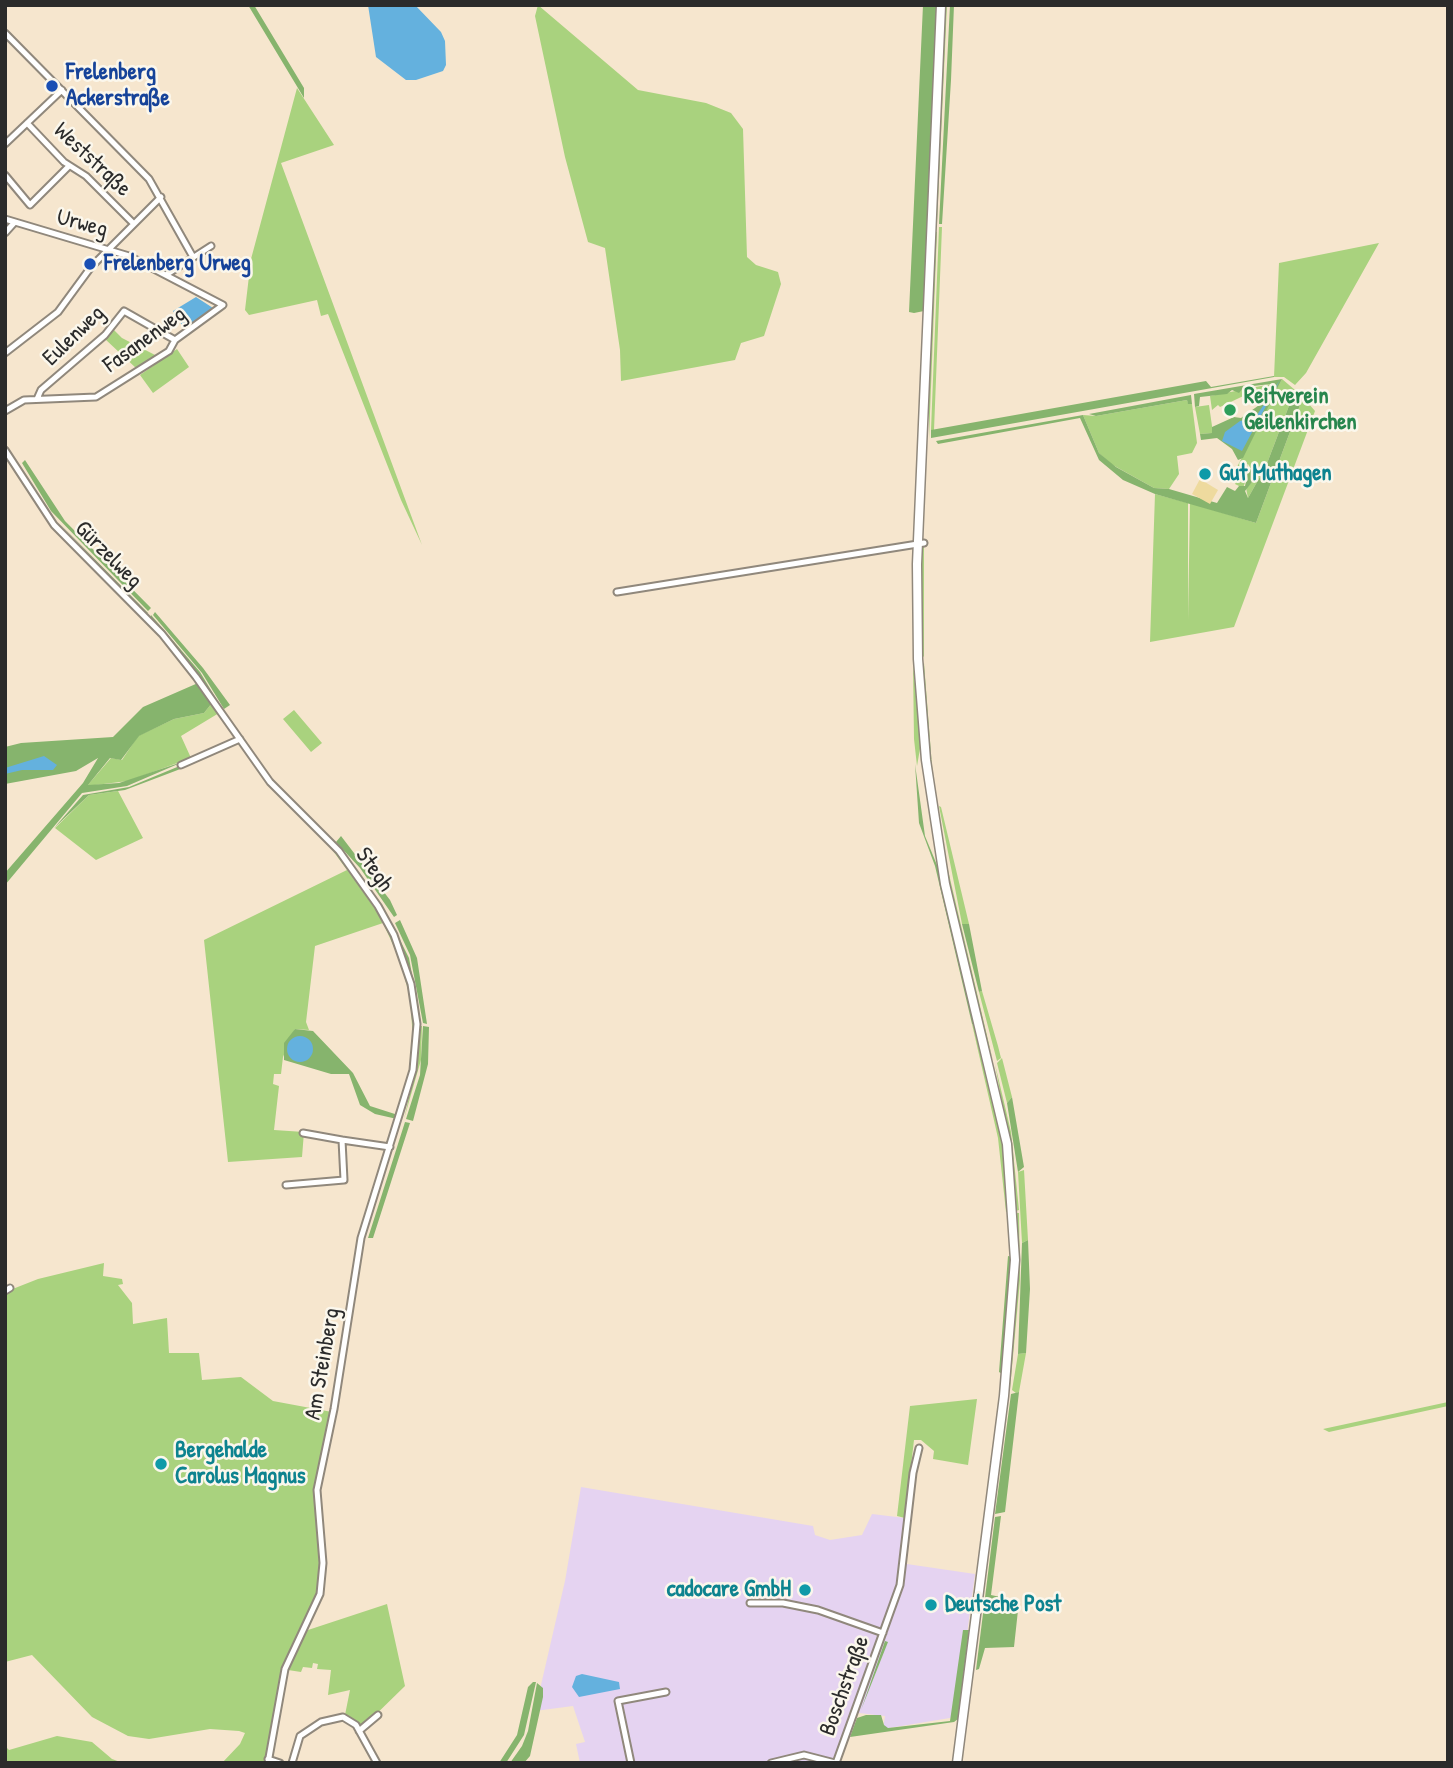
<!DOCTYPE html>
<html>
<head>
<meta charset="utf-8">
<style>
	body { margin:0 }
	#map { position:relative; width:1453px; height:1768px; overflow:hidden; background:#f6e6ce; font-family:"Patrick Hand",sans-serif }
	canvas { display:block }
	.frame { position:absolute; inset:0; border:7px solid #2b2b2b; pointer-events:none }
</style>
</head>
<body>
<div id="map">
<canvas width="1453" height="1768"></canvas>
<div class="frame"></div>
</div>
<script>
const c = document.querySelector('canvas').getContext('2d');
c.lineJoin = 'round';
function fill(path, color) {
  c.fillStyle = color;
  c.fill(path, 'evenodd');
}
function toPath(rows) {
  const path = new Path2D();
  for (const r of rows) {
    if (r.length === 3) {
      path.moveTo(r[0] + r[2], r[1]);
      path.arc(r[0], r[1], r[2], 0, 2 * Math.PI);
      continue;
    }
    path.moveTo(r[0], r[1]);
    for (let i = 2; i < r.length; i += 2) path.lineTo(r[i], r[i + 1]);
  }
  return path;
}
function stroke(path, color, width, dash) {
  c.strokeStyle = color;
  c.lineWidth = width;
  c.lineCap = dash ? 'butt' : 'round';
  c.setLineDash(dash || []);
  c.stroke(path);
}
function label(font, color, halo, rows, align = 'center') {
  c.font = font + ' "Patrick Hand",sans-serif';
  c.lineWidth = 5;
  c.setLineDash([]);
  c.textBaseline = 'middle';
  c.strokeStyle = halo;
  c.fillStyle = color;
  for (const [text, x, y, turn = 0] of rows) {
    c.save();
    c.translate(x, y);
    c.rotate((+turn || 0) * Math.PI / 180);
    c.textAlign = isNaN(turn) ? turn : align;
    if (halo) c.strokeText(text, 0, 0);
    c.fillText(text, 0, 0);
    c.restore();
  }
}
fill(toPath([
	[581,1487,813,1526,815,1535,830,1540,862,1535,872,1514,905,1518,900,1563,975,1574,956,1717,883,1729,885,1716,850,1712,833,1763,580,1763,576,1744,585,1742,573,1706,535,1711,565,1581]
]), '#e5d3f1');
fill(toPath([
	[538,5,638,90,706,103,731,113,743,129,747,257,756,265,778,272,781,284,764,336,741,343,735,360,621,381,620,350,605,248,588,242,565,157,535,16],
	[945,5,947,5,937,223,935,220],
	[297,88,334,145,281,163,422,545,401,500,328,314,321,316,317,300,249,315,245,310,251,259],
	[939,227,942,227,934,430,931,430],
	[934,232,937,232,929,439,929,375],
	[1379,243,1306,373,1295,385,1284,377,1274,377,1279,263],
	[113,329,122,338,157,356,137,369,105,339],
	[177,349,189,367,153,393,140,375],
	[1282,379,1295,390,1266,466,1248,498,1246,488,1252,482,1253,472,1248,464,1242,469,1247,477,1243,488,1235,484,1242,473,1236,469],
	[1271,384,1262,403,1254,391,1220,407,1218,405,1212,410,1210,396],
	[1303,397,1315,411,1234,627,1150,642,1155,494,1188,503,1188,620,1190,503,1256,523],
	[1187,400,1188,403,1192,404,1197,443,1192,453,1177,456,1179,474,1169,489,1154,488,1111,464,1099,453,1083,415,1096,416],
	[1209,405,1213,433,1200,434,1195,407],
	[921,544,924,544,924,657,921,654],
	[924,663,933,779,944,853,993,1061,963,951,943,854,928,749,921,667],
	[913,664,921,743,917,766,914,739],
	[212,703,219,713,181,736,191,758,128,781,87,786,111,758,122,760,138,736,174,719,204,713],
	[294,710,322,743,311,752,283,719],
	[118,791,143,838,96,860,55,828,89,795],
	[939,806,941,807,969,924,962,924],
	[325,840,327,840,380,916,395,943,408,980,415,1026,413,1062,407,1084,413,1040,410,997,399,958,383,923,315,946,306,1022,309,1030,295,1029,283,1057,281,1074,274,1074,273,1084,279,1086,274,1130,304,1132,302,1157,228,1162,204,940,347,870],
	[982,991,998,1046,1001,1058,997,1061,979,992],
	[972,1024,977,1027,1003,1134,1010,1210,1006,1212,998,1138],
	[419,1026,422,1026,421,1060,404,1119,417,1063],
	[1002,1058,1012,1097,1007,1103,997,1063],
	[995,1064,1011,1132,1019,1210,1016,1211,1009,1141],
	[1024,1170,1028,1240,1022,1243,1018,1172],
	[1016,1213,1019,1213,1020,1280,1010,1389,1008,1388,1017,1284],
	[104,1263,103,1276,122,1279,123,1284,118,1285,132,1303,133,1324,167,1318,169,1353,199,1353,202,1380,241,1377,273,1401,332,1412,314,1492,320,1551,319,1585,315,1600,283,1669,266,1763,222,1763,240,1744,245,1733,239,1731,210,1729,149,1739,128,1736,92,1717,32,1655,5,1662,5,1292,38,1279],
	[1026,1353,1019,1392,1016,1393,1012,1390,1018,1354],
	[977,1399,968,1465,933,1459,934,1451,921,1440,914,1440,905,1518,897,1516,910,1406],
	[1448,1402,1448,1406,1329,1432,1323,1429],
	[387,1604,405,1686,362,1728,345,1715,350,1690,328,1695,331,1670,317,1669,318,1664,313,1663,312,1668,303,1667,301,1672,288,1670,295,1650,308,1630],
	[57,1736,92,1742,112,1759,123,1763,5,1763,5,1746,9,1750]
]), '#a9d27e');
fill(toPath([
	[248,5,254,5,304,88,304,98],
	[923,5,939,5,924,311,914,313,909,312],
	[950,5,954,5,951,80,942,224,939,224],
	[1274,376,1274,377,931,438,931,430,1206,381,1211,387],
	[1282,379,1243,458,1238,460,1232,449,1217,438,1201,440,1200,434,1212,433,1212,427,1234,417,1241,418,1262,403,1271,384,1244,387,1239,393,1232,390,1227,394,1200,397,1199,406,1195,407,1194,394],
	[1295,390,1303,397,1256,523,1155,494,1123,480,1099,460,1080,418,938,444,936,441,1083,415,1099,453,1116,467,1154,488,1169,489,1217,503,1227,487,1235,491,1239,486,1245,486,1247,477,1240,466,1243,461,1253,472,1252,482,1245,491,1248,498,1266,466],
	[1191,395,1192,404,1188,404,1187,400,1096,416,1089,414],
	[25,460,65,521,151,608,148,611,51,511,22,463],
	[58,522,148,613,145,613],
	[155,612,203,668,230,705,224,709,202,673,153,615],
	[151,615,200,672,217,700,150,619],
	[198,683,212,703,204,713,174,719,139,736,121,760,110,758,88,785,119,783,185,761,127,786,82,793,5,885,5,873,83,783,98,758,76,771,5,784,5,747,21,743,113,737,143,707],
	[915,764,925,836,939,870,977,1027,972,1024,935,866,919,823],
	[182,765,183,768,125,790,89,795,54,828,83,795,129,787],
	[341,836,390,900,397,915,394,917,360,868,336,842],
	[400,920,417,958,427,1024,423,1023,410,955,395,923],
	[391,922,409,958,421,1023,418,1023,411,976],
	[962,924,969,924,982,991,979,992],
	[423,1026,429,1027,428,1064,413,1121,406,1119,420,1075],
	[295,1029,313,1031,353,1073,370,1106,398,1115,397,1119,375,1114,360,1105,349,1074,331,1074,284,1060,284,1043],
	[1012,1097,1024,1167,1018,1172,1007,1103],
	[405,1122,410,1123,373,1238,368,1238],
	[1028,1240,1030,1289,1026,1353,1018,1354,1022,1243],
	[1008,1256,1012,1257,1004,1375,999,1372],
	[1019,1392,1005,1512,995,1514,1011,1394],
	[1001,1516,991,1595,1019,1601,1014,1647,985,1648,979,1669,976,1670,995,1517],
	[963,1630,969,1630,958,1719,954,1722,850,1737,857,1718,866,1715,881,1715,884,1725,888,1728,950,1721],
	[885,1641,888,1642,861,1710],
	[533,1682,536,1682,524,1735,506,1763,499,1763,517,1735,528,1687],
	[537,1683,543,1688,543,1697,530,1756,524,1763,510,1763,522,1746,528,1731]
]), '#86b46d');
fill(toPath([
	[1200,479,1218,490,1210,504,1192,494]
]), '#eeda9e');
fill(toPath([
	[368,5,415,5,441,32,445,41,446,65,443,71,416,80,406,80,376,57],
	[196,297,213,308,185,330,173,311],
	[1280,380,1242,451,1222,441,1225,432,1240,421,1255,418],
	[44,756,57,765,53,770,22,770,5,774,5,768],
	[300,1049,13],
	[582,1674,619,1682,620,1689,579,1697,572,1687,576,1676]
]), '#64b1de');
const street = toPath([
	[5,33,149,179,193,257],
	[27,123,64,162,86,176,133,223],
	[5,144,62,90],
	[5,175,30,205,69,166],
	[5,219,129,256,223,305,175,340,169,351,96,397,24,400,5,411],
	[5,233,14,223],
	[166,275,211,246],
	[5,353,58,312,91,267,161,197],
	[37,399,41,390,105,335,124,311,175,340],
	[5,450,54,525,162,634,196,677,270,782,339,851,378,906,394,935,411,984,417,1024,413,1070,361,1238,334,1409,317,1490,323,1563,320,1594,285,1669,268,1763],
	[617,592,924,543],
	[181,765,240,739],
	[303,1133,342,1140],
	[286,1185,344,1180,342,1140,390,1147],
	[5,1291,10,1288],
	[750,1603,783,1603,818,1610,883,1633],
	[359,1731,378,1715],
	[268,1759,280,1763],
	[292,1763,300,1736,321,1722,343,1717,356,1725,377,1763],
	[631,1763,618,1701,666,1692],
	[771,1763,804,1755,835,1763],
	[836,1763,900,1585,913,1473,919,1448]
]);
const secondary = toPath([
	[941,5,917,564,918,659,926,760,945,884,1007,1144,1015,1260,1004,1396,957,1763]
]);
stroke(street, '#90887c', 9);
stroke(secondary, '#90887c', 11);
stroke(street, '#fff', 5);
stroke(secondary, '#fff', 8);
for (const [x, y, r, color] of [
	[52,86,7,"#1a4fb4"],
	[90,264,7,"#1a4fb4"],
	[1230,410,7,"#2e9e5b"],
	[1205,474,7,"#0f9aa8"],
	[161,1464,7,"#0f9aa8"],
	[805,1590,7,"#0f9aa8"],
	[931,1605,7,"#0f9aa8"]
]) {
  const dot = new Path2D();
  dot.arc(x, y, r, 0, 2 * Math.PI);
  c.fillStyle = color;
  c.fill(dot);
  stroke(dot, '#fbf7ec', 2.5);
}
label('bold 23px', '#164399', '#fbf7ec', [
	["Frelenberg",66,73],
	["Ackerstraße",66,99],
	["Frelenberg Urweg",104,264]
], 'left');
label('23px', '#2b2b2b', '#fbf7ec', [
	["Weststraße",92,160,43],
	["Urweg",82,224,15],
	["Eulenweg",74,336,-44],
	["Fasanenweg",145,340,-36],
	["Gürzelweg",108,555,45],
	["Stegh",374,870,55],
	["Am Steinberg",323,1364,-80],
	["Boschstraße",845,1686,-70]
]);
label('bold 23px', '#27864d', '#fbf7ec', [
	["Reitverein",1244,397],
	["Geilenkirchen",1244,423]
], 'left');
label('bold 23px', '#0d838f', '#fbf7ec', [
	["Gut Muthagen",1219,474],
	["Bergehalde",175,1451],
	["Carolus Magnus",175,1477],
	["cadocare GmbH",791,1590,"right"],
	["Deutsche Post",945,1605]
], 'left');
</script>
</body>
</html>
